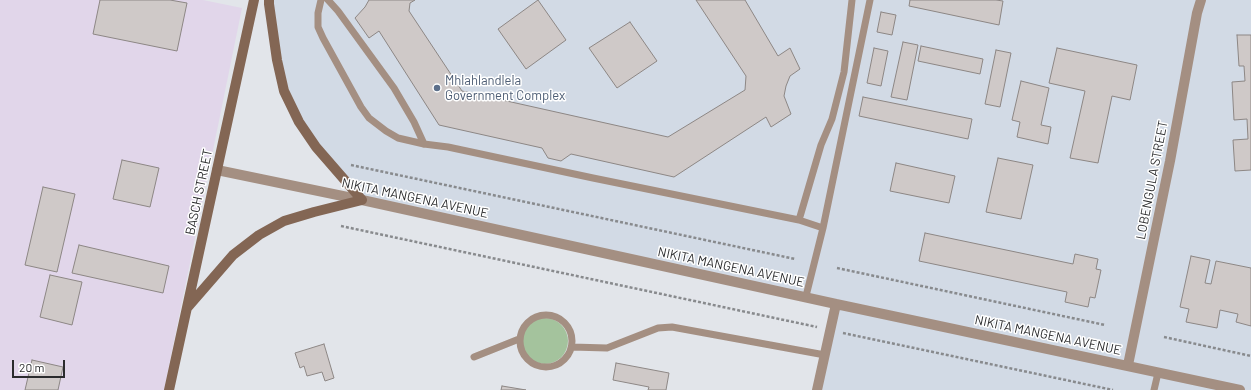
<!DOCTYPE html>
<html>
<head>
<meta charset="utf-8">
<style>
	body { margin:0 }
	#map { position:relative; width:1251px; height:390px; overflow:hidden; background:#e2e5ea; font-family:Barlow,sans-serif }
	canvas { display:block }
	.scale { position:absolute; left:12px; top:360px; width:53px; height:18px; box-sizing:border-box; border:2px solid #2a2b2d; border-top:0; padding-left:5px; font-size:12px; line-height:14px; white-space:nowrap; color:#2a2b2d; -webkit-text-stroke:3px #fff; paint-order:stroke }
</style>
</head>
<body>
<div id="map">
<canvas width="1251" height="390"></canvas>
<div class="scale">20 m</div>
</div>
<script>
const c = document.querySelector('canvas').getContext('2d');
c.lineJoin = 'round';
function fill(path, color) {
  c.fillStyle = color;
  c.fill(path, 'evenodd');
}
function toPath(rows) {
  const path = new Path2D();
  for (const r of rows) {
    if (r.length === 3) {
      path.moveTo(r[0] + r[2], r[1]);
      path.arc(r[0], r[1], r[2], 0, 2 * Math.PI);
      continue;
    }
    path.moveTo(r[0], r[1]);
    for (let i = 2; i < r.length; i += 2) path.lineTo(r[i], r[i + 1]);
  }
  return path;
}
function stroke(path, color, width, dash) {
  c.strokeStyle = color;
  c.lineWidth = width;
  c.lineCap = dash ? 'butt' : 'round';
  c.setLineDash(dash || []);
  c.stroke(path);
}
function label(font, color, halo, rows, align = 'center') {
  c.font = font + ' Barlow,sans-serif';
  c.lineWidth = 3;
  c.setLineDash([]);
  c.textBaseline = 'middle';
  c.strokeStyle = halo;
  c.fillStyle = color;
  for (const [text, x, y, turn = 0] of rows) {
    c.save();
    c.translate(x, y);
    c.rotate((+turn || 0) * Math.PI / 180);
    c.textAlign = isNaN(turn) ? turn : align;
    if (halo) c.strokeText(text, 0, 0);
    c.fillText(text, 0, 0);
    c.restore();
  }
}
fill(toPath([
	[273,0,1251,0,1251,390,820,390,839,302,363,196,320,148,302,122,287,91,281,60]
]), '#d2dae5');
fill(toPath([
	[0,0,203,0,242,8,164,390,0,390]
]), '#e1d6ea');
fill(toPath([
	[545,341,23]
]), '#a4c39d');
const building = toPath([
	[100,0,170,0,187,3,177,51,93,34,100,0],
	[369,0,415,0,410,3,409,11,462,91,668,137,745,90,746,76,696,0,745,0,778,56,790,48,800,69,790,76,786,86,784,96,791,114,771,127,766,117,674,177,571,154,561,161,548,158,542,148,439,125,379,31,369,38,355,18,365,7,369,0],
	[538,0,566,40,526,69,498,29,538,0],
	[910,0,996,0,1003,1,999,25,909,6,910,0],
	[881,12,896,15,892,35,877,32,881,12],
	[630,22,657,61,617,88,589,48,630,22],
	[1237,35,1251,35,1251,170,1235,171,1233,140,1248,139,1247,119,1234,120,1232,82,1245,81,1244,66,1239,66,1237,35],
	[903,42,918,45,907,100,891,97,903,42],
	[921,46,983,59,980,74,918,61,921,46],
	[874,48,888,51,881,86,867,83,874,48],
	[1057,48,1137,65,1130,100,1112,96,1098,163,1070,158,1085,91,1049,83,1057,48],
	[996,50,1011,53,1000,107,985,104,996,50],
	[1021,81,1049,88,1041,125,1051,127,1048,144,1017,137,1020,122,1012,120,1021,81],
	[863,97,972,119,968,139,859,116,863,97],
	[998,158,1033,165,1021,219,986,212,998,158],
	[122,160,159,168,150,207,113,199,122,160],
	[896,163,955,176,949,203,890,191,896,163],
	[43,187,75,194,57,272,25,265,43,187],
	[925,233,1073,264,1075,254,1098,259,1096,269,1101,270,1095,298,1090,297,1088,307,1065,302,1067,292,919,261,925,233],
	[79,245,169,266,163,293,72,273,79,245],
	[1191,256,1210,260,1205,283,1211,284,1216,261,1251,268,1251,326,1236,322,1238,314,1220,310,1217,328,1186,322,1189,309,1180,307,1191,256],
	[50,275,82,282,72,325,40,317,50,275],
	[324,344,334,378,325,381,322,372,307,376,304,366,300,368,295,353,324,344],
	[32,360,63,367,58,390,25,390,32,360],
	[616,363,669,373,666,390,648,390,649,387,613,380,616,363],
	[502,386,526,390,501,390,502,386]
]);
fill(building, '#cfc9c8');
stroke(building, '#8d8785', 1);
stroke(toPath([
	[351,165,795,259],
	[341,226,817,327],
	[837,268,1105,325],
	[843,333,1113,390],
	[1164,337,1251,356]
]), '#888a8d', 2.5, [3, 2]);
stroke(toPath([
	[321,0,318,13,318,27,323,38,361,107,369,118,386,131,398,138,424,144,448,147,593,178,799,220,823,228],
	[328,0,338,11,394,88,414,122,424,144],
	[799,220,821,145,832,119,844,72,852,0],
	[806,296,823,228,870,0],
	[546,341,26],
	[572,347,607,348,658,328,672,327,825,355],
	[474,357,519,339],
	[1154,390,1158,373]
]), '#a48f82', 7);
stroke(toPath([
	[217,170,362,200,836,304,1240,390],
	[1128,365,1170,161,1197,13,1201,0],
	[817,390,836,304]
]), '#a48f82', 10);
stroke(toPath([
	[187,308,233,255,259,235,284,221,314,212,362,200,316,147,299,122,284,91,277,60,269,4,269,0],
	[169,390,254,0]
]), '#836654', 10);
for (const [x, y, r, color] of [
	[437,88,4,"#5c6f8a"]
]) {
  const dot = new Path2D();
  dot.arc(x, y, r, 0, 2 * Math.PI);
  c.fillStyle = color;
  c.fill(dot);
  stroke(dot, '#fff', 1.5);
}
label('13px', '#4e5e75', '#fff', [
	["Mhlahlandlela",445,81],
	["Government Complex",445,96]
], 'left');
label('13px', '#2a2b2d', '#fff', [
	["LOBENGULA STREET",1152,180,-79],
	["BASCH STREET",199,192,-78],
	["NIKITA MANGENA AVENUE",415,198,12],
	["NIKITA MANGENA AVENUE",731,267,12],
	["NIKITA MANGENA AVENUE",1048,335,12]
]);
</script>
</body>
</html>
